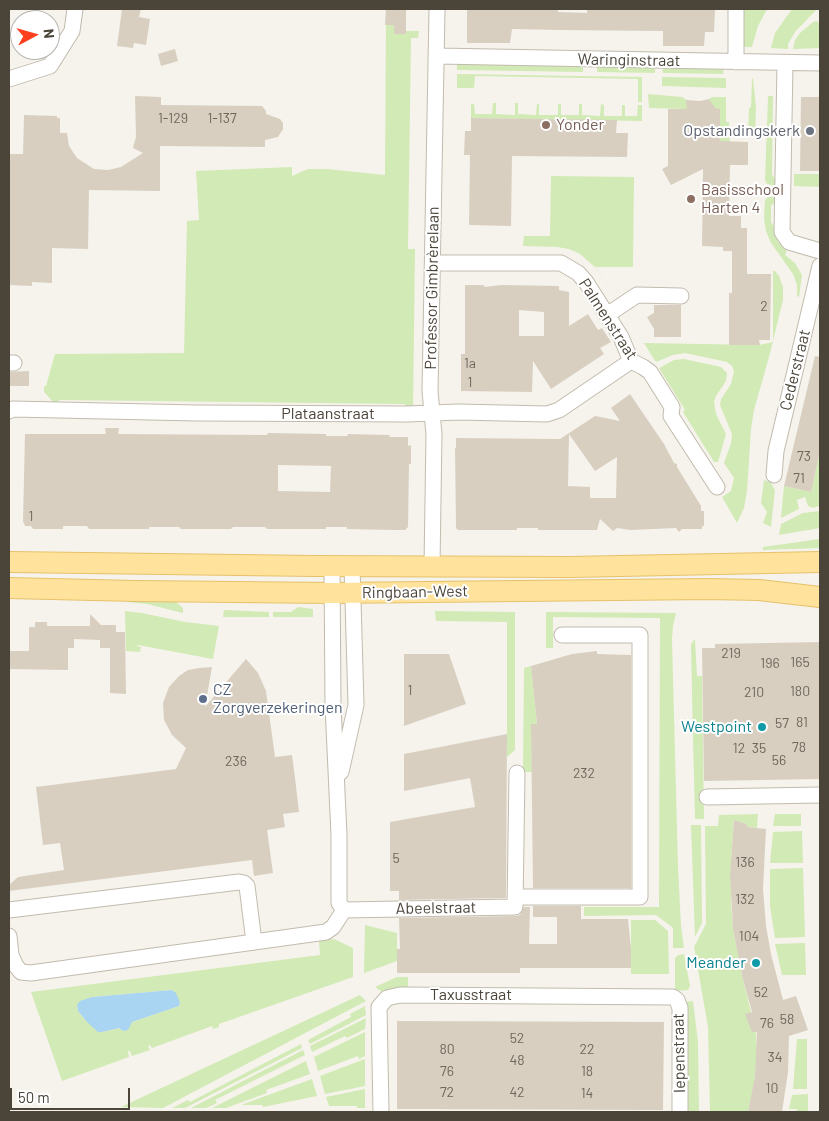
<!DOCTYPE html>
<html>
<head>
<meta charset="utf-8">
<style>
	body { margin:0 }
	#map { position:relative; width:829px; height:1121px; overflow:hidden; background:#f6f3ec; font-family:Barlow,sans-serif }
	canvas { display:block }
	.frame { position:absolute; inset:0; border:10px solid #4b4439; pointer-events:none }
	.north { position:absolute; left:10px; top:10px; width:50px; height:50px; box-sizing:border-box; background:#fff; border:1px solid #b7b4b0; border-radius:50%; rotate:84deg; font-size:14px; font-weight:700; line-height:20px; text-align:center; color:#4b4439 }
	.north::after { content:''; display:block; margin:auto; width:18px; height:22px; background:#fc3f1d; clip-path:polygon(50% 0,100% 100%,50% 72%,0 100%) }
	.scale { position:absolute; left:10px; top:1088px; width:120px; height:22px; box-sizing:border-box; border:2px solid #4b4439; border-top:0; padding-left:6px; font-size:15px; line-height:18px; white-space:nowrap; color:#4b4439; -webkit-text-stroke:4px #fff; paint-order:stroke }
</style>
</head>
<body>
<div id="map">
<canvas width="829" height="1121"></canvas>
<div class="frame"></div>
<div class="north">N</div>
<div class="scale">50 m</div>
</div>
<script>
const c = document.querySelector('canvas').getContext('2d');
c.lineJoin = 'round';
function fill(path, color) {
  c.fillStyle = color;
  c.fill(path, 'evenodd');
}
function toPath(rows) {
  const path = new Path2D();
  for (const r of rows) {
    path.moveTo(r[0], r[1]);
    for (let i = 2; i < r.length; i += 2) path.lineTo(r[i], r[i + 1]);
  }
  return path;
}
function stroke(path, color, width, dash) {
  c.strokeStyle = color;
  c.lineWidth = width;
  c.lineCap = dash ? 'butt' : 'round';
  c.setLineDash(dash || []);
  c.stroke(path);
}
function label(font, color, halo, rows, align = 'center') {
  c.font = font + ' Barlow,sans-serif';
  c.lineWidth = 4;
  c.setLineDash([]);
  c.textBaseline = 'middle';
  c.strokeStyle = halo;
  c.fillStyle = color;
  for (const [text, x, y, turn = 0] of rows) {
    c.save();
    c.translate(x, y);
    c.rotate((+turn || 0) * Math.PI / 180);
    c.textAlign = isNaN(turn) ? turn : align;
    if (halo) c.strokeText(text, 0, 0);
    c.fillText(text, 0, 0);
    c.restore();
  }
}
fill(toPath([
	[741,9,767,9,758,26,752,47,740,47],
	[792,9,817,9,795,32,788,44,788,49,771,48,775,33],
	[386,16,403,34,406,34,406,31,419,31,418,38,411,38,408,249,415,249,413,410,406,409,405,404,59,400,57,406,44,392,44,386,46,386,55,354,184,353,187,221,199,220,196,171,292,167,292,176,308,169,327,169,385,175],
	[817,21,820,24,820,48,793,49,795,40,800,33,813,22],
	[457,64,583,65,583,72,457,70],
	[597,65,655,66,655,73,597,72],
	[662,66,724,67,723,74,663,73],
	[457,74,642,77,642,102,638,102,638,79,475,76,474,88,457,88],
	[662,77,726,78,726,88,662,86],
	[753,78,756,108,755,134,748,134,749,108,751,107,752,79],
	[648,94,682,97,687,100,687,109,649,108],
	[768,96,773,96,772,175,776,180,776,186,767,184,765,180],
	[712,97,726,97,726,122,729,122,730,147,720,143,720,109,709,108,709,99],
	[493,103,496,103,496,114,515,115,515,103,518,103,518,114,536,115,537,104,539,104,539,115,558,115,558,104,561,104,561,115,579,115,579,104,582,104,582,115,600,116,601,104,604,105,604,116,622,116,622,105,625,105,625,116,637,116,638,105,642,105,642,121,471,118,471,104,474,104,475,114,492,114],
	[794,174,820,174,820,187,794,186],
	[551,176,634,177,633,267,595,267,618,302,596,268,580,254,569,249,557,247,523,246,524,236,550,236],
	[768,197,776,197,776,201,771,206,771,222,775,228,777,240,782,246,787,250,785,255,795,263,802,275,799,297,797,296,797,285,793,274,771,243,766,231,764,219,765,200],
	[773,271,775,271,779,276,783,287,783,300,769,357,754,410,751,429,747,491,744,508,737,523,722,497,731,491,734,478,724,463,731,443,732,434,720,405,721,399,731,384,734,371,732,366,727,362,685,353,673,355,656,362,633,326,644,343,759,345,773,342],
	[684,359,721,367,727,373,726,381,716,396,714,402,716,414,726,434,718,462,714,462,683,412,685,410,659,368,674,360],
	[820,451,820,500,819,506,813,508,808,506,805,497,797,500,799,509,781,518,784,486,811,492],
	[764,480,770,482,775,490,771,527,763,523,767,512,761,503],
	[820,511,820,528,779,535,781,524,803,513],
	[820,539,820,548,763,550,763,547],
	[127,595,175,601,183,608,183,613,147,604,127,602],
	[298,607,313,609,313,617,273,617,273,612,291,612],
	[224,610,269,612,269,617,223,617],
	[125,611,142,613,185,622,219,626,213,659,138,645,137,646,141,647,140,652,126,651],
	[435,611,515,612,515,750,507,757,507,622,436,621],
	[546,612,676,613,673,626,672,639,678,867,681,926,684,948,673,948,673,928,656,915,584,916,584,907,659,907,660,618,553,617,553,648,546,648],
	[695,639,697,676,702,676,704,819,695,819,693,739,691,644],
	[531,666,537,724,531,724,532,772,523,772,524,668],
	[758,814,757,828,747,827,747,824,734,820,731,861,731,903,733,929,742,976,756,1032,757,1054,754,1084,748,1112,710,1112,708,1027,694,947,706,924,705,826,718,826,719,815],
	[775,814,801,814,801,826,773,826],
	[691,825,701,825,702,923,695,937],
	[802,831,803,863,770,863,773,832],
	[803,868,805,937,775,938,770,906,770,869],
	[631,920,655,920,668,931,669,974,631,974],
	[365,925,397,933,397,961,364,973],
	[334,939,353,948,353,977,219,1024,219,1027,213,1029,212,1026,152,1048,150,1045,148,1046,150,1050,132,1056,130,1051,128,1051,129,1057,62,1081,31,992,320,955,319,941],
	[172,990,174,991,180,1003,179,1006,132,1022,123,1031,119,1028,102,1032,87,1022,78,1011,77,1006,92,997],
	[805,943,806,975,782,975,775,944],
	[684,954,690,986,688,990,675,991,675,958,678,955],
	[397,977,408,977,408,990,386,995,375,987],
	[360,995,366,1001,163,1108,121,1107],
	[693,1001,698,1042,699,1112,686,1112,683,1002],
	[365,1006,366,1015,310,1044,308,1040,351,1017,350,1014],
	[366,1018,365,1029,347,1038,345,1036,312,1052,310,1046],
	[365,1032,365,1056,359,1059,358,1056,318,1071,314,1057],
	[797,1039,807,1039,807,1089,793,1089],
	[301,1044,302,1048,185,1108,172,1108,188,1100,190,1102],
	[303,1050,305,1055,215,1100,217,1103,206,1108,191,1108],
	[365,1059,365,1086,325,1094,320,1076],
	[306,1061,310,1074,266,1090,267,1093,226,1108,212,1108],
	[312,1079,317,1096,263,1107,262,1105,241,1105],
	[365,1089,365,1108,357,1108,357,1106,329,1106,326,1097],
	[808,1094,808,1112,797,1112,797,1109,789,1109,792,1095]
]), '#d2eab5');
fill(toPath([
	[172,990,176,993,180,1003,179,1006,132,1022,128,1030,123,1031,119,1028,102,1032,98,1032,87,1022,78,1011,77,1005,80,1001,92,997]
]), '#a9d4f2');
fill(toPath([
	[122,9,141,9,139,17,150,19,146,45,134,43,133,48,117,46],
	[386,9,406,9,406,34,394,34,394,25,385,25],
	[467,9,558,9,558,12,587,13,587,9,715,9,714,32,705,32,704,46,663,46,663,31,559,30,512,29,510,43,467,43],
	[175,49,178,61,161,66,158,54],
	[135,96,161,97,161,105,262,106,266,111,266,114,280,119,283,123,283,129,278,137,265,140,265,147,160,146,160,191,89,190,88,249,52,248,52,283,32,282,32,286,9,285,9,154,23,154,24,115,57,116,57,118,60,118,60,133,67,133,69,146,77,158,94,169,108,170,121,167,143,153,133,148,136,137],
	[801,97,820,97,820,171,800,171],
	[709,99,715,108,720,109,720,141,748,142,748,165,730,165,729,216,741,216,741,228,747,228,747,274,771,274,770,340,759,340,760,345,729,345,729,293,732,293,732,251,723,251,723,247,702,246,703,169,671,185,662,169,668,166,668,109,687,109,686,100,700,101],
	[471,118,617,120,616,133,628,133,627,157,512,156,511,226,469,225,470,155,464,155,465,131,471,131],
	[465,285,484,285,484,287,501,285,559,286,559,290,569,292,569,326,588,314,598,330,602,328,611,342,600,348,604,354,551,389,533,361,532,392,461,391,461,354,465,354],
	[519,310,544,312,544,336,519,336],
	[654,305,681,305,681,337,654,337,654,329,647,317,654,313],
	[815,356,820,357,820,451,811,492,784,486],
	[29,371,29,386,9,386,9,372],
	[630,394,664,444,674,463,677,464,677,467,701,506,701,511,704,511,704,526,702,526,702,529,682,529,679,532,676,528,630,530,617,528,613,531,600,519,597,530,538,530,538,528,517,528,517,530,458,530,456,528,455,448,456,448,456,438,560,439,595,416,620,421,611,408],
	[569,434,595,471,617,457,616,498,590,498,590,487,568,486],
	[105,428,119,428,118,434,267,435,268,433,326,434,326,436,347,436,348,434,389,435,390,437,408,437,408,446,411,445,411,464,409,464,408,527,405,530,394,530,347,529,347,527,326,527,326,529,267,529,265,527,233,527,231,529,181,529,179,527,149,527,149,529,89,529,87,526,63,526,63,529,33,529,31,526,25,526,23,521,25,434,106,434],
	[278,465,331,466,330,492,278,491],
	[90,614,101,625,116,625,116,632,125,632,126,694,110,693,110,648,100,648,100,640,74,639,74,648,68,648,68,670,9,669,9,651,29,651,29,627,35,627,35,622,47,622,47,626,90,626],
	[820,642,820,779,704,781,702,648,715,648,715,644],
	[597,651,597,654,631,655,631,888,533,888,531,724,537,724,531,666,572,654],
	[404,654,449,654,466,704,404,726],
	[246,659,258,673,266,691,275,757,292,755,295,778,299,812,283,814,285,827,267,830,273,873,254,876,252,860,9,891,9,885,18,877,64,870,60,843,43,845,36,787,176,769,186,748,172,735,164,720,163,703,169,687,179,676,188,670,199,668,212,667,205,707],
	[507,734,506,898,399,900,399,891,390,891,390,822,475,807,470,778,404,791,404,754],
	[734,820,747,824,747,827,766,829,763,889,766,926,771,954,783,1000,796,996,808,1030,789,1036,788,1072,782,1112,748,1112,755,1076,757,1032,752,1032,745,1014,752,1012,742,976,733,929,730,875],
	[533,906,581,906,581,919,628,919,631,949,631,968,520,968,520,973,397,973,397,949,400,949,399,918,515,916,520,915,524,907,530,907,529,944,557,944,557,917,533,917],
	[397,1021,664,1022,663,1110,397,1109]
]), '#d8cfc1');
const minor = toPath([
	[437,56,820,63],
	[736,62,736,9],
	[785,64,782,232,789,242,820,251],
	[9,79,50,66,72,31,75,9],
	[433,263,561,263,578,273,586,282,621,337,631,361,643,367,650,372,672,407,671,416,717,487],
	[607,315,637,295,681,296],
	[9,363,14,363],
	[9,411,13,409,197,413,407,414,458,412,547,414,559,410,631,361],
	[774,475,776,451,820,266],
	[332,566,333,706,339,835,339,903,344,910],
	[432,566,434,434,430,391,437,9],
	[341,772,356,705,352,566],
	[707,797,820,795],
	[515,897,640,897,640,635,562,635],
	[9,910,239,882,244,883,247,886,254,942],
	[344,910,515,907,517,773],
	[9,936,11,955,16,966,21,972,31,973,326,932,333,927,344,910],
	[381,1112,379,1007,387,998,400,995,673,997,677,1000,680,1008,680,1112]
]);
const major = toPath([
	[9,562,315,566,570,567,820,562],
	[9,588,136,591,332,593,709,589,759,590,820,597]
]);
stroke(minor, '#c2bbae', 17);
stroke(major, '#e6c16a', 22);
stroke(minor, '#fff', 15);
stroke(major, '#ffe39c', 20);
for (const [x, y, r, color] of [
	[546,125,5,"#8d6e63"],
	[810,131,5,"#6b7280"],
	[691,199,5,"#8d6e63"],
	[203,699,5,"#5c6f8a"],
	[762,727,5,"#0f9aa8"],
	[756,963,5,"#0f9aa8"]
]) {
  const dot = new Path2D();
  dot.arc(x, y, r, 0, 2 * Math.PI);
  c.fillStyle = color;
  c.fill(dot);
  stroke(dot, '#fff', 2);
}
label('14px', '#6e675b', null, [
	["1-129",173,118],
	["1-137",222,118],
	["2",764,306],
	["1a",470,363],
	["1",470,382],
	["73",804,456],
	["71",799,478],
	["1",31,516],
	["219",731,653],
	["165",800,662],
	["196",770,663],
	["1",410,690],
	["180",800,691],
	["210",754,692],
	["81",802,722],
	["57",782,723],
	["78",799,747],
	["12",739,748],
	["35",759,748],
	["56",779,760],
	["236",236,761],
	["232",584,773],
	["5",396,858],
	["136",745,862],
	["132",745,899],
	["104",749,936],
	["52",761,992],
	["58",787,1019],
	["76",767,1023],
	["52",517,1038],
	["80",447,1049],
	["22",587,1049],
	["34",775,1057],
	["48",517,1060],
	["76",447,1071],
	["18",587,1071],
	["10",772,1088],
	["72",447,1092],
	["42",517,1092],
	["14",587,1093]
]);
label('16px', '#4b4439', '#fff', [
	["Waringinstraat",629,60,1],
	["Professor Gimbrèrelaan",432,288,-89],
	["Palmenstraat",608,319,57],
	["Cederstraat",795,370,-76],
	["Plataanstraat",328,414],
	["Ringbaan-West",415,592,-1],
	["Abeelstraat",436,908,-1],
	["Taxusstraat",471,995],
	["Iepenstraat",679,1053,-91]
]);
label('16px', '#785e54', '#fff', [
	["Yonder",556,125],
	["Basisschool",701,190],
	["Harten 4",701,208]
], 'left');
label('16px', '#5b616d', '#fff', [
	["Opstandingskerk",800,131]
], 'right');
label('16px', '#4e5e75', '#fff', [
	["CZ",213,690],
	["Zorgverzekeringen",213,708]
], 'left');
label('16px', '#0d838f', '#fff', [
	["Westpoint",752,727],
	["Meander",746,963]
], 'right');
</script>
</body>
</html>
